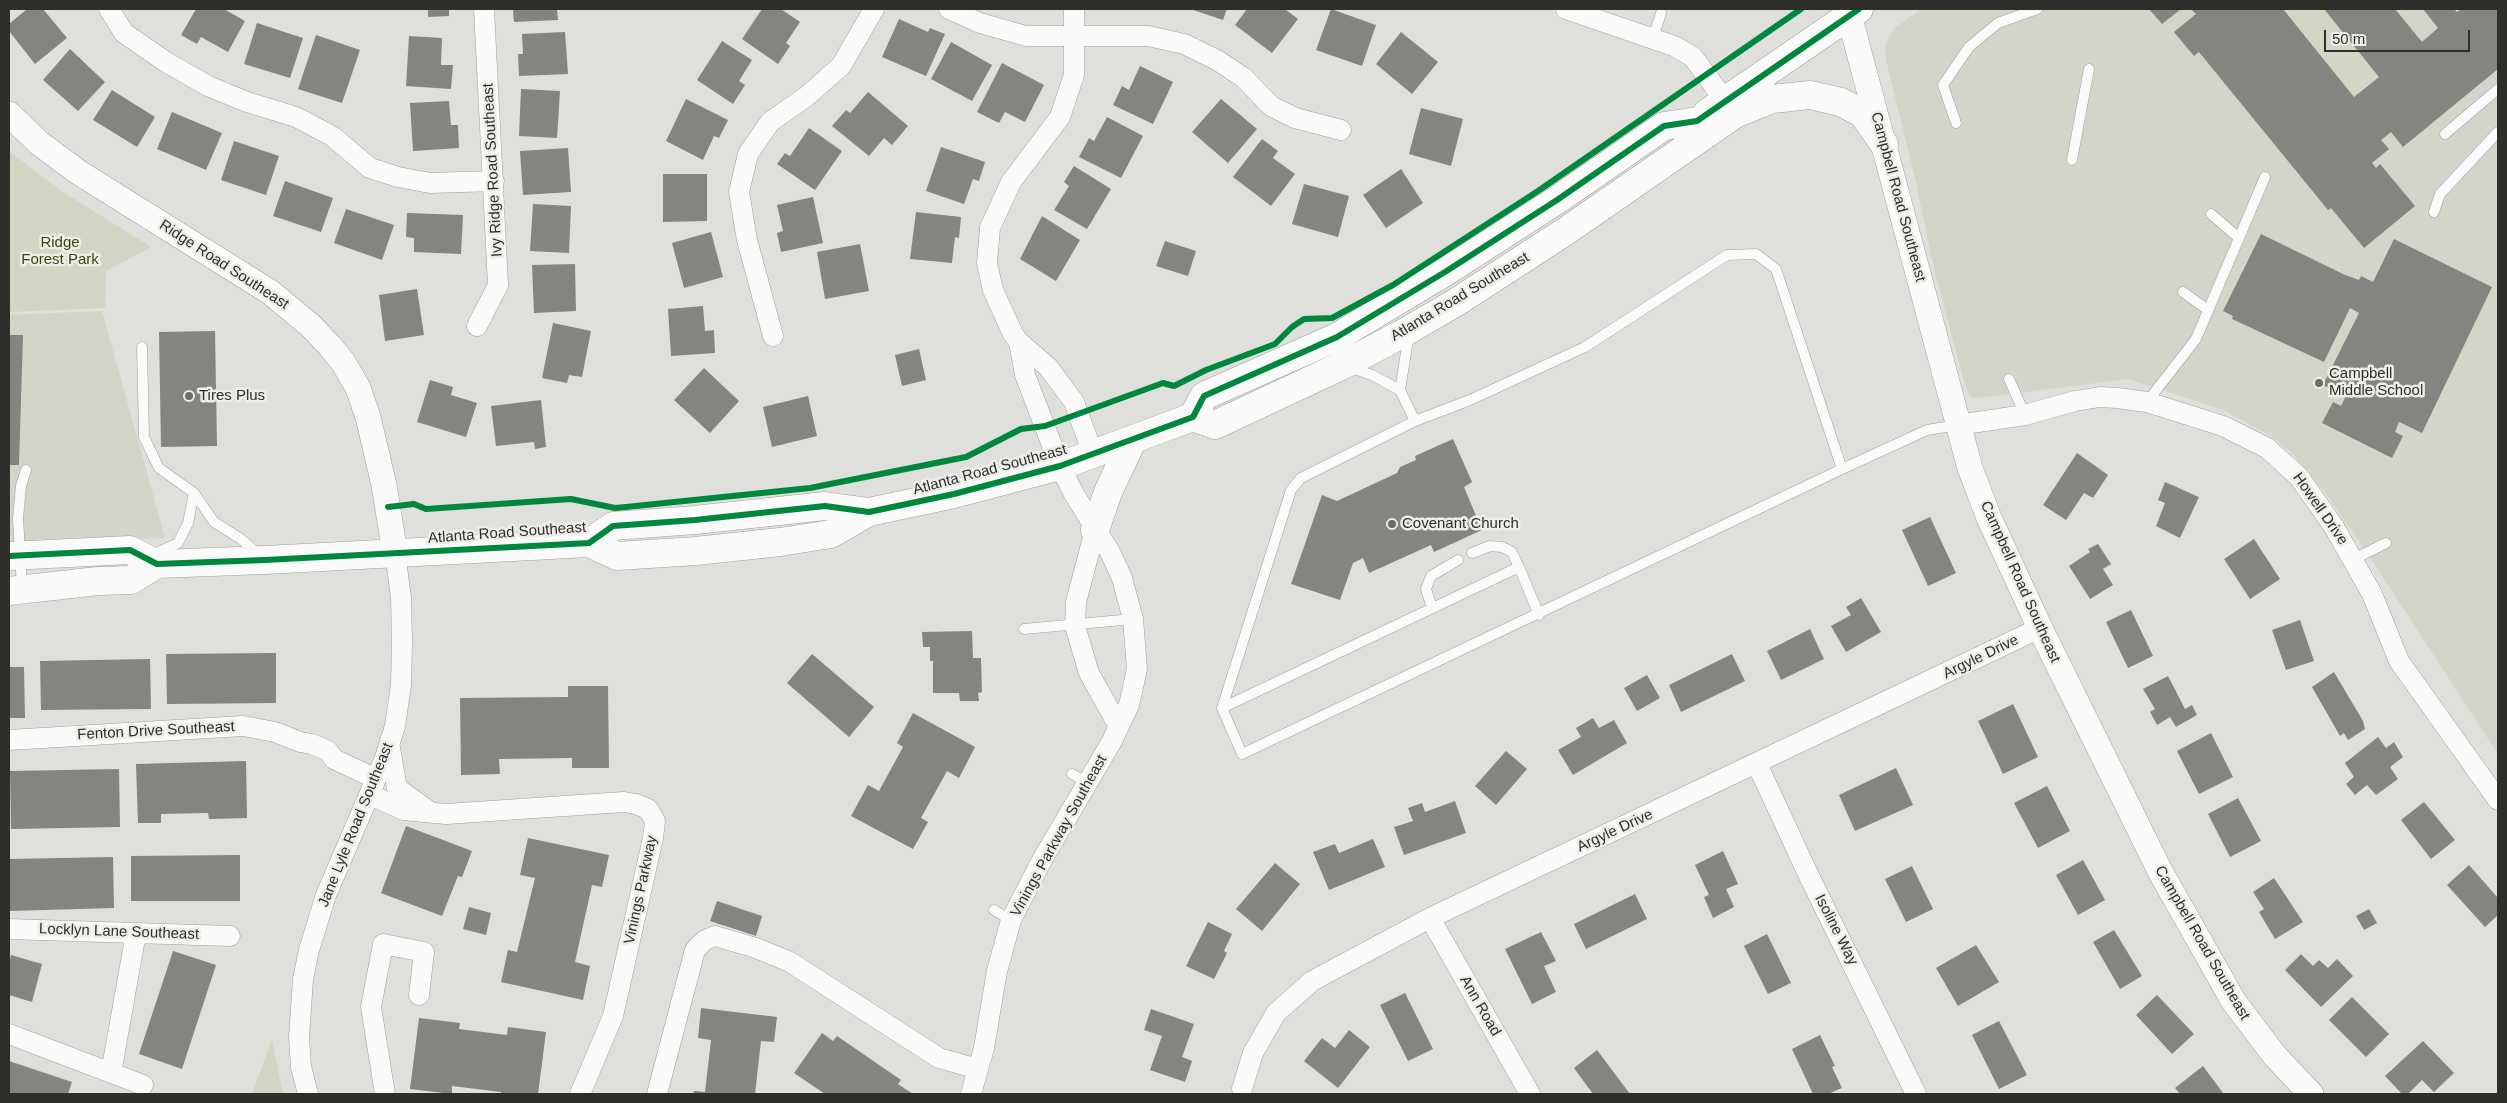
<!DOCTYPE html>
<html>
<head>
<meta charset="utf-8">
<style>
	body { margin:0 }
	#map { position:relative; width:2507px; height:1103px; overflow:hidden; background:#dfdfdb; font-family:Arial,sans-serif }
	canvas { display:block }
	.frame { position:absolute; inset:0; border:10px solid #2e2e2b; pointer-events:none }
	.scale { position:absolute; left:2324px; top:30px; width:146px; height:22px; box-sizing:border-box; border:2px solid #2e2e2b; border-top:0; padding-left:6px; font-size:15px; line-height:18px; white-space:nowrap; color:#2e2e2b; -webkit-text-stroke:4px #edeee7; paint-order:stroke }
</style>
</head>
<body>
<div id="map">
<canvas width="2507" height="1103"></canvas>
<div class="frame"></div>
<div class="scale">50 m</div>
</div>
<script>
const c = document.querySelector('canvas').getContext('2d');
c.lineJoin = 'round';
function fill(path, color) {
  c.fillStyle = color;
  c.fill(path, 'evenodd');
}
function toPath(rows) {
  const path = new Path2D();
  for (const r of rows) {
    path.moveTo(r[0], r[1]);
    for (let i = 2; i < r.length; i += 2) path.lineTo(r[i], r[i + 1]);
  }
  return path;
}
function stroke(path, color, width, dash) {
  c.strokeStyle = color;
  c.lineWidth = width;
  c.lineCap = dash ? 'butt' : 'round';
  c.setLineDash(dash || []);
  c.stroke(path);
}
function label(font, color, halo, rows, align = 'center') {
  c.font = font + ' Arial,sans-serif';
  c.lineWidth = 5;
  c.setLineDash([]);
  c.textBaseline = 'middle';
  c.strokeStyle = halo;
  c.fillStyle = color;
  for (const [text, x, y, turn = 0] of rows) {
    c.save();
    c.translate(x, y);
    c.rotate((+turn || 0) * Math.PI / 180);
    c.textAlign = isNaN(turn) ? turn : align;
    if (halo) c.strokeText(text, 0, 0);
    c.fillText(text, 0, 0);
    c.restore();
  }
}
fill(toPath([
	[1921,9,2498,9,2498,754,2358,539,2326,494,2292,453,2271,436,2224,410,2128,379,1978,398,1971,397,1966,388,1935,273,1916,182,1886,60,1885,48,1889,37,1895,28],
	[102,311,165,538,9,544,9,315]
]), '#d3d4ca');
fill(toPath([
	[2283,9,2324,9,2379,77,2354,97],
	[9,151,63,192,151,247,106,271,105,308,9,312],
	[272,1040,283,1094,252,1094]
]), '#d3d6c2');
fill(toPath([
	[27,9,43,9,67,38,35,64,9,31,9,24],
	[196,9,224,9,245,21,228,52,201,37,197,44,181,35],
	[428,9,449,9,449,16,428,17],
	[513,9,557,9,558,20,514,22],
	[762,9,781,9,800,22,786,43,790,46,778,64,742,39],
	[1190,9,1227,9,1223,20],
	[1247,9,1285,9,1298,19,1272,53,1235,25],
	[1331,9,1376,25,1362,66,1316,50],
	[2149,9,2181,9,2162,24],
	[2191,9,2283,9,2354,97,2379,77,2324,9,2395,9,2422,42,2438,28,2423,9,2454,9,2457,12,2462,9,2498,9,2498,69,2403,147,2391,132,2381,140,2389,149,2372,163,2376,168,2380,164,2415,206,2364,248,2331,208,2328,210,2199,52,2194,56,2174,32,2196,14],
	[899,19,928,32,930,28,945,34,926,76,882,57],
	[257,23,303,38,290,78,244,64],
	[565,32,568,74,519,76,518,54,523,54,522,34],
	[1401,32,1438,62,1412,94,1376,64],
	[316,35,360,50,342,103,298,89],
	[409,36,442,38,441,65,453,65,451,89,406,86],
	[722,41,752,60,739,81,745,85,733,104,697,80],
	[951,42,992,65,972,101,931,79],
	[70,49,105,82,78,111,43,80],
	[1002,63,1044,85,1025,122,1005,112,999,123,977,112],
	[1140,66,1173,82,1153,124,1113,105,1122,86,1129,90],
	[521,89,560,91,557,138,519,136],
	[112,90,155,117,137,147,93,120],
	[868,92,908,126,892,145,884,138,869,156,832,126,846,110,850,113],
	[686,99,728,120,719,138,714,136,703,160,666,141],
	[1221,99,1257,129,1228,163,1192,132],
	[449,101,451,125,458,125,459,148,413,151,410,103],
	[1421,108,1463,119,1451,166,1409,154],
	[172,112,222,133,206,170,157,149],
	[1107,117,1143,136,1121,178,1079,157,1089,138,1094,141],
	[809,128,842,151,815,190,777,164,785,153,790,156],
	[1262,139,1278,151,1273,158,1295,174,1271,206,1233,177],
	[234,141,279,156,266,195,221,180],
	[941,147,985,162,979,181,973,179,964,204,926,191],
	[568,148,571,192,523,195,520,151],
	[1074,166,1111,189,1087,229,1054,210,1069,186,1064,182],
	[1401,169,1423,203,1386,228,1363,195],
	[663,174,707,174,707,221,663,222],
	[285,181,333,198,321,232,273,216],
	[1304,184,1349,196,1338,237,1292,224],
	[813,197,823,243,781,252,777,233,783,231,777,205],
	[533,204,571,206,569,253,530,251],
	[346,209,394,225,382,260,334,243],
	[916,212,961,217,959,238,955,237,952,263,910,259],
	[407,213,463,215,461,254,414,252,414,238,406,237],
	[1042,216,1080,240,1056,281,1020,259],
	[711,232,723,277,684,288,672,243],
	[2261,234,2345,275,2359,280,2361,276,2373,282,2394,239,2492,287,2422,433,2399,422,2395,432,2403,436,2392,458,2322,423,2333,402,2341,406,2346,396,2323,385,2359,313,2350,308,2324,362,2232,319,2233,316,2223,311],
	[1165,241,1196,251,1188,276,1156,266],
	[860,244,869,291,825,299,817,252],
	[575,264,576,311,534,313,532,265],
	[417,289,424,335,385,341,379,295],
	[703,306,705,331,714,330,715,353,671,356,668,309],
	[553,323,591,331,582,377,569,375,567,383,542,378],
	[215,331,217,446,161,447,159,332],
	[9,335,23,335,19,465,9,465],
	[919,349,926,380,902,386,895,355],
	[704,368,739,401,710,433,674,400],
	[430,380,453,387,451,395,477,403,466,437,417,422],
	[808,396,817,436,772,447,763,407],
	[541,400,546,447,535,449,534,442,496,446,491,406],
	[1453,439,1472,482,1464,487,1482,530,1434,552,1431,545,1369,573,1363,558,1353,563,1340,600,1291,584,1322,495,1337,501,1397,473,1400,467,1416,460,1415,456],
	[2077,453,2108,475,2093,498,2084,493,2066,520,2043,505],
	[2165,482,2199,497,2180,538,2156,526,2165,503,2158,500],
	[1930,517,1956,573,1928,586,1902,530],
	[2254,539,2280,579,2250,599,2224,559],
	[2098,544,2111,564,2103,569,2113,585,2090,599,2069,566,2090,552,2088,549],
	[1861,598,1881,632,1846,652,1831,626,1851,615,1846,607],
	[2131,610,2153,656,2128,668,2106,622],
	[2300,620,2314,661,2286,670,2272,630],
	[1810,629,1824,659,1781,680,1767,651],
	[972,631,973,658,981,658,982,692,978,693,979,701,960,701,959,693,933,693,933,661,930,661,930,647,923,647,922,632],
	[276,653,276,703,167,704,166,654],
	[812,654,874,707,849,737,787,683],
	[1732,654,1745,681,1681,712,1669,685],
	[150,659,151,709,41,710,40,661],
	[9,667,24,667,25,718,9,718],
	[2334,672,2363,721,2365,729,2348,740,2344,733,2340,736,2312,687],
	[1647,675,1660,698,1637,711,1624,688],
	[2168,676,2185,709,2192,705,2197,715,2176,727,2170,717,2157,725,2150,712,2155,709,2143,689],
	[568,686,608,686,609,768,572,768,572,758,499,759,500,774,461,775,460,698,568,697],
	[2013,704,2038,757,2003,774,1978,721],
	[913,713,975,747,959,778,947,771,921,818,928,822,913,849,851,816,868,785,879,791,903,747,897,743],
	[1593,718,1599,728,1614,720,1627,743,1573,775,1558,750,1581,737,1576,728],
	[2211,733,2233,777,2199,794,2177,751],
	[2378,737,2386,748,2394,742,2403,757,2390,767,2398,779,2376,795,2367,785,2355,795,2346,784,2354,777,2345,763],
	[1506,751,1527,769,1496,805,1475,786],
	[246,761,247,818,209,819,208,813,161,814,161,823,138,823,136,764],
	[1896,768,1913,805,1855,831,1839,795],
	[119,769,120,827,11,829,10,771],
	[2047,786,2070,831,2038,848,2014,803],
	[2238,798,2261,841,2230,857,2208,814],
	[1455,801,1466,833,1404,855,1394,827,1413,821,1408,808,1422,803,1425,812],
	[2424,802,2455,840,2431,859,2401,820],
	[406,826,472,851,462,877,458,876,442,916,381,893],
	[528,838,609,855,602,887,592,885,575,962,590,966,583,1000,501,982,508,950,517,952,535,878,520,875],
	[1373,839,1385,867,1329,890,1313,852,1335,844,1339,853],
	[1723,851,1738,884,1726,889,1734,907,1713,918,1704,897,1709,895,1695,865],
	[240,855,240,901,131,901,131,856],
	[113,857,114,908,9,911,9,859],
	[2083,860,2105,900,2078,915,2056,875],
	[1275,863,1300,884,1262,931,1236,909],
	[2469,865,2498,898,2498,915,2485,927,2447,885],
	[1912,866,1933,909,1906,922,1885,879],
	[2274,878,2303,922,2275,939,2259,912,2264,909,2253,892],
	[1635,894,1647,919,1586,949,1574,924],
	[717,901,762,916,756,936,710,921],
	[469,907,491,913,486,935,463,929],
	[2369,909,2377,923,2364,930,2356,916],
	[1208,922,1232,934,1224,951,1227,953,1214,979,1186,966],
	[2114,930,2142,976,2120,989,2093,942],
	[1541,932,1556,961,1544,966,1556,992,1532,1004,1505,949],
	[1767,934,1791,983,1768,994,1744,946],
	[1976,945,1999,982,1958,1006,1936,968],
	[173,951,216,965,182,1069,139,1054],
	[2301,954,2313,966,2319,960,2328,968,2337,959,2353,976,2321,1007,2285,970],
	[11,955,42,964,32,1002,9,995,9,964],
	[1405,993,1433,1049,1408,1061,1380,1005],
	[2157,995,2194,1034,2172,1054,2136,1015],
	[2352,997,2389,1034,2366,1057,2329,1020],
	[701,1008,777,1017,774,1042,761,1041,755,1094,693,1094,694,1091,705,1092,711,1040,698,1038],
	[1151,1009,1194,1024,1182,1057,1192,1061,1185,1082,1150,1070,1162,1036,1144,1030],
	[419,1018,460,1023,459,1029,507,1035,508,1027,546,1032,538,1094,501,1094,501,1092,452,1086,452,1094,410,1089],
	[1999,1021,2027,1075,1999,1089,1972,1035],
	[1349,1030,1370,1047,1338,1088,1304,1061,1322,1038,1335,1048],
	[822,1033,833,1041,837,1036,901,1080,898,1084,913,1094,825,1094,794,1073],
	[1820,1035,1835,1066,1832,1067,1842,1088,1828,1094,1813,1094,1792,1049],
	[2423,1041,2454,1073,2434,1092,2422,1080,2408,1094,2402,1094,2385,1076],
	[1597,1050,1630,1094,1593,1094,1574,1068],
	[9,1061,72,1082,68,1094,9,1094],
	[2203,1066,2223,1093,2180,1094,2175,1088]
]), '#848481');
const service = toPath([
	[1653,38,1661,13],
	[1956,123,1943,85,1969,47,1998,23,2037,9],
	[2445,134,2498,89],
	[2072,160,2089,69],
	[2434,212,2440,194,2498,132],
	[2211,214,2239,238],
	[2183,292,2208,310],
	[142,347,144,437,159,468,194,493,214,522,241,539,259,555],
	[1349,367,1372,375,1400,390,1409,334],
	[2009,379,2025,415],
	[1400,390,1415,421,1301,478,1291,490,1222,708,1242,754,1842,469,1927,430,1958,425],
	[2147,402,2196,339,2265,177],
	[1415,421,1470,400,1585,347,1727,255,1756,254,1776,269,1842,469],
	[1472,553,1490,546,1502,547,1512,552,1519,567],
	[154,554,178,543,188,523,194,493],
	[2354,559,2386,543],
	[22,588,18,518,21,486,26,470],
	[1432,608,1426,589,1431,576,1458,560],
	[1024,629,1133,619],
	[1222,708,1519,567,1539,615],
	[1072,774,1088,783],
	[994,910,1011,920]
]);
const minor = toPath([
	[109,9,124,33,166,62,208,86,247,102,296,117,332,136,370,168,398,177,430,183,494,181],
	[949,9,980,23,1026,36,1148,36,1184,44,1217,60,1244,78,1271,106,1295,118,1341,130],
	[1074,9,1074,75,1060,117,1011,182,990,228,987,263,993,290,1013,334,1019,342,1048,367,1074,402,1093,454],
	[1566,9,1674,46,1693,57,1725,101],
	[477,326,498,285,484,9],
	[773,336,747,240,739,192,748,154,770,122,807,96,841,66,874,9],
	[1958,425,2025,415,2075,401,2100,397,2117,398,2147,402,2223,426,2267,448,2299,477,2334,527,2372,594,2399,661,2498,800],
	[1095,530,1076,602,1075,626,1089,673,1118,725],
	[9,740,243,726,275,732,300,742,312,744,328,751,334,759,376,779],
	[390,748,397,788,429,811],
	[1757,764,1808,874,1916,1094],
	[370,795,404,810,446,814,624,802,636,804,648,809,655,821,653,838,613,1016,580,1094],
	[1430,918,1530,1094],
	[9,929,230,936],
	[9,1034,143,1085],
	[111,1073,136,933],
	[1242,1089,1253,1053,1276,1013,1312,981,1430,918,2040,628],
	[308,1094,301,1067,299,1037,303,979,309,950,326,895,385,758,395,726,401,685,402,643,401,597,395,553],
	[385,1094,371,1007,383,944,424,952,419,995],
	[657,1094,695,950,705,940,715,936,756,948,790,962,939,1058,978,1069],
	[971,1094,984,1048,997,971,1011,920,1042,860,1112,741,1129,705,1137,669,1133,619,1122,578,1110,552,1074,494,1060,466,1025,375,1019,342]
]);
const tertiary = toPath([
	[1849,15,1970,468,1989,518,2040,628,2161,873,2234,1002,2275,1056,2311,1094],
	[9,114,39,143,78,172,270,292,311,326,329,345,343,362,358,388,368,417,384,485,395,553]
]);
const secondary = toPath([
	[1707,113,1859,9],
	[1193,417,1215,425,1343,365,1400,335,1455,303,1566,231,1735,114,1772,99,1810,95,1841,102,1863,114,1884,144],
	[1095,530,1108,492,1133,439],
	[589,543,613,526,695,520,825,506,869,512],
	[9,556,130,550,157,564,265,560,589,543,617,556,696,551,780,542,831,534,869,512,954,494,1060,466,1193,417,1204,396,1337,337,1445,272,1557,200,1664,126,1697,121],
	[9,591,98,581,131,580,157,564]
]);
stroke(service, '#9fa09c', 11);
stroke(minor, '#9fa09c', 21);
stroke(tertiary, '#9fa09c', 26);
stroke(secondary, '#9fa09c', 29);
stroke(service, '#fafafa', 10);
stroke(minor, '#fafafa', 20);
stroke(tertiary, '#fafafa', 25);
stroke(secondary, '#fafafa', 28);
stroke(toPath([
	[388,507,414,504,426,509,571,499,615,508,626,507,810,488,966,457,1021,429,1045,426,1163,383,1174,386,1206,370,1275,344,1292,327,1304,319,1332,318,1393,285,1538,191,1801,9],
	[9,556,130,550,157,564,265,560,589,543,613,526,695,520,825,506,869,512,954,494,1060,466,1193,417,1204,396,1337,337,1445,272,1557,200,1664,126,1697,121,1859,9]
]), '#00873e', 6);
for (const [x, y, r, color] of [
	[2319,383,5,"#6c6c69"],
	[189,396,5,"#6c6c69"],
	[1392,524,5,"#6c6c69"]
]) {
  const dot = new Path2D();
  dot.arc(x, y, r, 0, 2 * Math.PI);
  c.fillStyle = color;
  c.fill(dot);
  stroke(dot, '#edeee7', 2);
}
label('15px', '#2e2e2b', '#edeee7', [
	["Ivy Ridge Road Southeast",493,170,-93],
	["Campbell Road Southeast",1898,197,75],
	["Ridge Road Southeast",224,265,33],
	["Atlanta Road Southeast",1460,297,-31],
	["Atlanta Road Southeast",990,470,-15],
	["Howell Drive",2320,509,55],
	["Atlanta Road Southeast",507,533,-4],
	["Campbell Road Southeast",2020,582,66],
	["Argyle Drive",1981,657,-26],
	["Fenton Drive Southeast",156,731,-3],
	["Jane Lyle Road Southeast",356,825,-68],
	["Argyle Drive",1615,831,-25],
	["Vinings Parkway Southeast",1059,836,-61],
	["Vinings Parkway",641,890,-78],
	["Isoline Way",1836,930,63],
	["Locklyn Lane Southeast",119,932,2],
	["Campbell Road Southeast",2202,943,60],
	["Ann Road",1480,1006,60]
]);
label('15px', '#414706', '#edeee7', [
	["Ridge",60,243],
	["Forest Park",60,260]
]);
label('15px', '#2e2e2b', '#edeee7', [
	["Campbell",2329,374],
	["Middle School",2329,391],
	["Tires Plus",199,396],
	["Covenant Church",1402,524]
], 'left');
</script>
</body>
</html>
